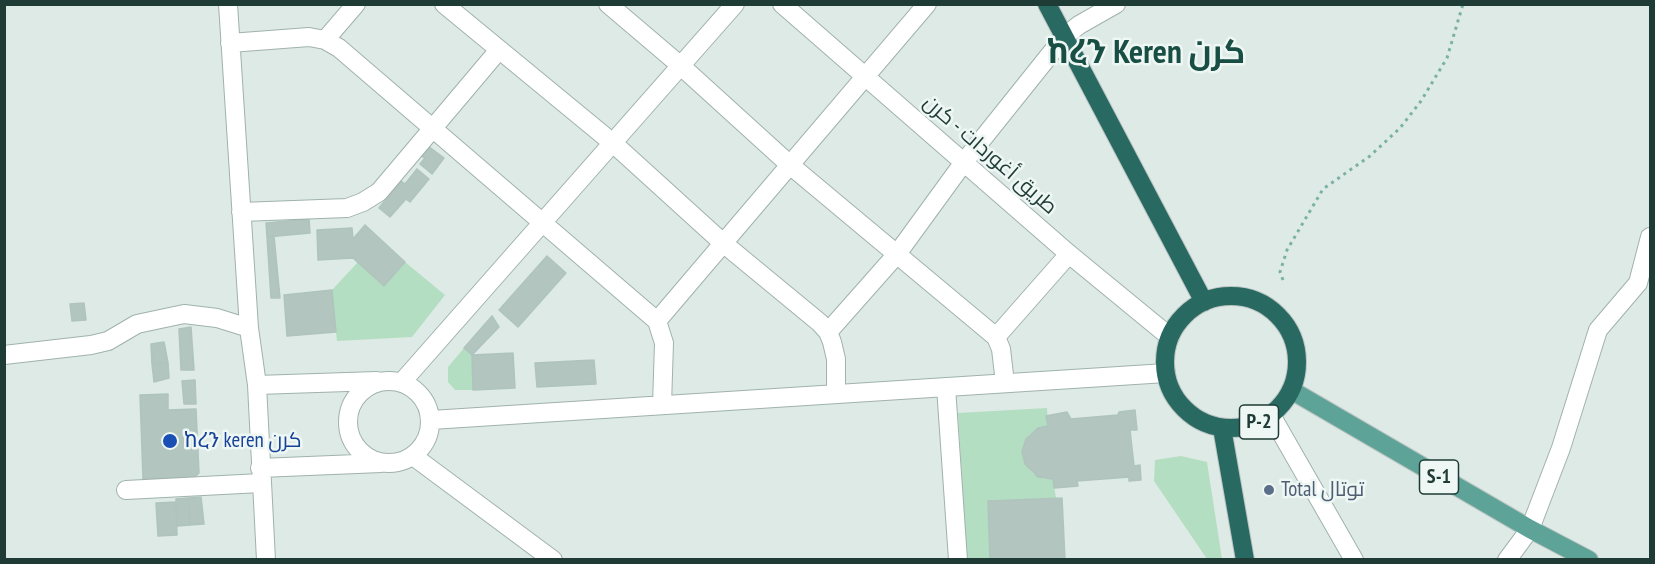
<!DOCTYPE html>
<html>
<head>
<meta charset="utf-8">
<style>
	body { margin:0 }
	#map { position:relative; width:1655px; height:564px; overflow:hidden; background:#ddeae6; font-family:"PT Sans Narrow",sans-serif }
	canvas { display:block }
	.frame { position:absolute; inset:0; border:6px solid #1e3b35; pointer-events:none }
</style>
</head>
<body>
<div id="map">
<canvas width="1655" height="564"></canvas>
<div class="frame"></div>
</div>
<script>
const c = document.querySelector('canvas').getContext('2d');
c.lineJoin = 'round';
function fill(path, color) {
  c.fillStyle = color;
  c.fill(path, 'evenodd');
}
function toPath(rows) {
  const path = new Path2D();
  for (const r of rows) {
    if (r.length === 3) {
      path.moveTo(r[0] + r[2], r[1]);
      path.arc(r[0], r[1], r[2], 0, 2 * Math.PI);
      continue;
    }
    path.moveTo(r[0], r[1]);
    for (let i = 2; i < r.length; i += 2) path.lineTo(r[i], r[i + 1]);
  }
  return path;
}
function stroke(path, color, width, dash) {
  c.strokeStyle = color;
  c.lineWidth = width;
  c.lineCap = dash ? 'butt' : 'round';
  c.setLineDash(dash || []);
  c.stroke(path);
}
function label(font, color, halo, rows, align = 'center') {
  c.font = font + ' "PT Sans Narrow",Cairo,"Noto Sans Ethiopic",sans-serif';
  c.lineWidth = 5;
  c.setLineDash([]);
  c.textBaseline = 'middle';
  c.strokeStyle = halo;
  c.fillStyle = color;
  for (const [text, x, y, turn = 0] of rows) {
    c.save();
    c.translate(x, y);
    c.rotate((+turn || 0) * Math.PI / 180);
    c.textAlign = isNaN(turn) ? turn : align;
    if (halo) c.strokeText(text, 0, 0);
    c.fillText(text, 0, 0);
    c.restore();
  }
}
fill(toPath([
	[358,262,384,286,405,262,445,295,412,337,337,341,332,290],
	[464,348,472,355,473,390,455,390,448,382,448,367],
	[1047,408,1048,426,1038,428,1029,435,1024,444,1023,459,1032,473,1044,479,1053,479,1056,498,988,501,990,559,967,559,958,413],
	[1181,456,1207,462,1222,559,1207,559,1154,481,1155,460]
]), '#b4dec2');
const building = toPath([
	[428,146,444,158,432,174,420,164,425,158,421,156,428,146],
	[417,169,429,179,410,202,406,199,390,217,379,208,401,181,405,184,417,169],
	[309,219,310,233,267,237,266,223,309,219],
	[365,225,405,262,384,286,353,258,318,260,317,230,352,228,353,239,365,225],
	[274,236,280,298,271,298,267,237,274,236],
	[547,256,566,273,518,327,499,310,547,256],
	[332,290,336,332,287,336,284,295,332,290],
	[84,303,86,320,72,321,70,304,84,303],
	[492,316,499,327,472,355,464,348,492,316],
	[191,327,194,370,181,370,179,329,191,327],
	[164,342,168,363,152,364,151,344,164,342],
	[513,353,515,388,473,390,472,355,513,353],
	[594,360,596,384,537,387,535,363,594,360],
	[168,363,169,378,154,382,152,364,168,363],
	[195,380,196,404,184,404,182,381,195,380],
	[168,394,168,410,196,409,199,473,195,477,143,479,140,395,168,394],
	[1135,410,1137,430,1130,430,1134,466,1140,465,1141,480,1129,481,1129,477,1077,481,1078,486,1054,488,1053,479,1038,477,1025,464,1022,451,1026,439,1038,428,1048,426,1046,416,1067,412,1071,419,1118,415,1119,412,1135,410],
	[201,497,204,524,190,525,188,498,201,497],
	[188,498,190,525,177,526,176,499,188,498],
	[1062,498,1065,560,990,560,988,501,1062,498],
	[176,502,177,535,158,536,156,503,176,502]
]);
fill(building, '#b2c5bf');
stroke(building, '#afc4bd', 1.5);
const minor = toPath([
	[228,4,249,328,257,385,266,560],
	[444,4,614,144,723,243,820,323,828,332,832,342,836,359,836,394],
	[608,4,681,66,790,165,996,337,1001,349,1005,383],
	[782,4,1069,254,1170,337],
	[325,40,356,4],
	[230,43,309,37,325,40,339,48,657,321,664,343,662,405],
	[241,212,347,208,363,202,379,192,498,51],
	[657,321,927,4],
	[828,332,897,254,964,162,1064,37,1079,25,1116,4],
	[996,337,1069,254],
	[4,355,91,345,108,341,137,324,184,314,217,318,249,328],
	[389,422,41],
	[402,382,735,4],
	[257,385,377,381],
	[946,387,958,560],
	[1271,415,1354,560],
	[431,420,1166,373],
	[413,456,553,560],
	[260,468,381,463],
	[126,490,261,483],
	[1507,560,1530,529,1561,448,1598,330,1638,283,1650,237]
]);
const major = toPath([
	[1291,390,1530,529,1589,560]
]);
const highway = toPath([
	[1047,4,1204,302],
	[1231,362,66],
	[1222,428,1245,560]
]);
stroke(minor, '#a0b2ad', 20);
stroke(major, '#bcc4c2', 20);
stroke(highway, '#bcc4c2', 20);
stroke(toPath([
	[1283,280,1280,272,1287,250,1323,189,1370,156,1400,128,1421,101,1447,58,1463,4]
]), '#7bb1a4', 3, [3, 4.5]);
stroke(minor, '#fff', 18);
stroke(major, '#5ea397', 18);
stroke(highway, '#286961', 18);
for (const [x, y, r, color] of [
	[170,441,8,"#1a4fb4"],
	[1269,490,6,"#5c6f8a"]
]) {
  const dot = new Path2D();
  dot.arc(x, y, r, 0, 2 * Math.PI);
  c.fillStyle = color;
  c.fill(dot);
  stroke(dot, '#eef7f3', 2);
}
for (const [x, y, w] of [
	[1259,422,39],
	[1439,477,39]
]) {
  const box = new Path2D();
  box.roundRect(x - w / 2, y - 17, w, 34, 4.5);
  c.fillStyle = '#eef7f3';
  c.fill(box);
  stroke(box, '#1e3b35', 1.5);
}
label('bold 20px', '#1e3b35', null, [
	["P-2",1259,422],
	["S-1",1439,477]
]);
label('21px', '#1e3b35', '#eef7f3', [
	["طريق أغوردات - كرن",990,155,41]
]);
label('21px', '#164399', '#eef7f3', [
	["ከረን keren كرن",184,441]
], 'left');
label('21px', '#4e5e75', '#eef7f3', [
	["Total توتال",1281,490]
], 'left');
label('bold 33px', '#194e45', '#eef7f3', [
	["ከረን Keren كرن",1146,54]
]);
</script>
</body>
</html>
